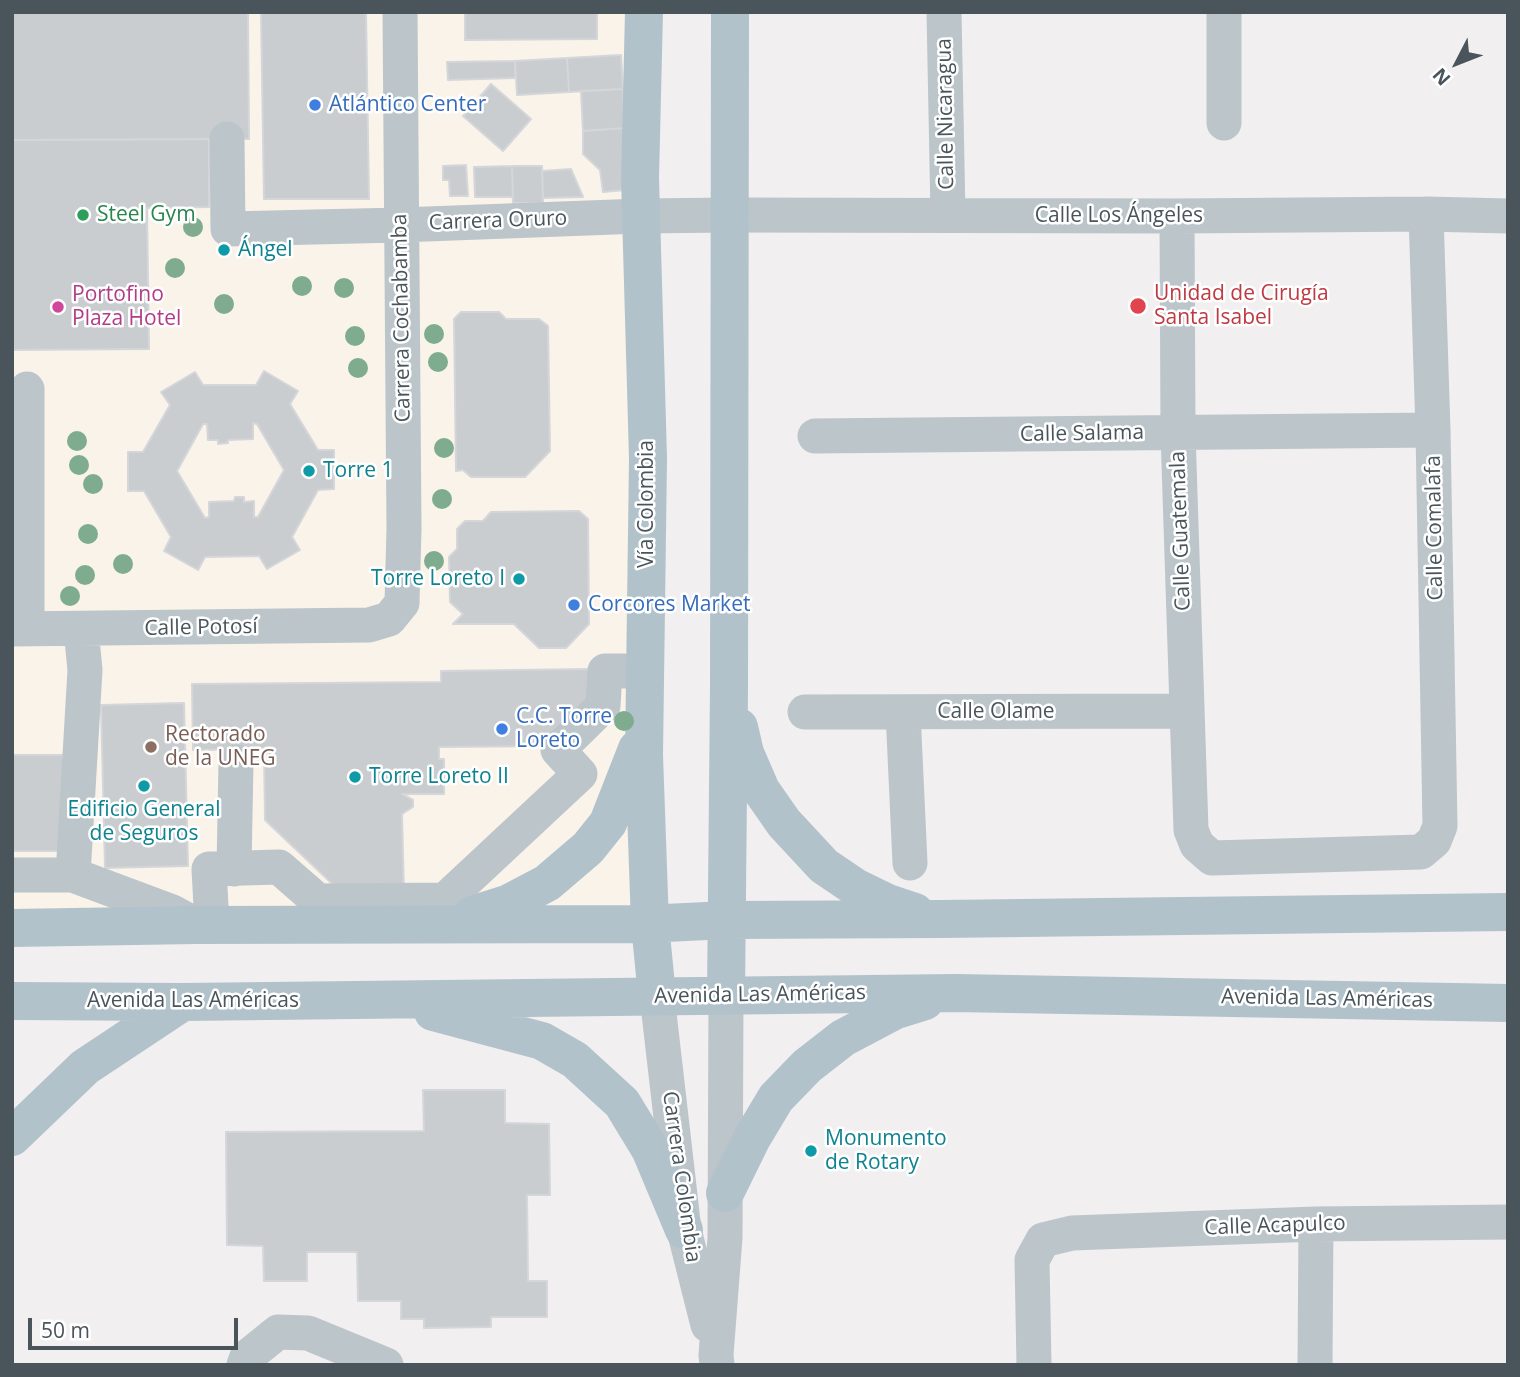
<!DOCTYPE html>
<html>
<head>
<meta charset="utf-8">
<style>
	body { margin:0 }
	#map { position:relative; width:1520px; height:1377px; overflow:hidden; background:#f1eff0; font-family:"Open Sans",sans-serif }
	canvas { display:block }
	.frame { position:absolute; inset:0; border:14px solid #49555a; pointer-events:none }
	.north { position:absolute; left:1422px; top:28px; width:70px; height:70px; -webkit-text-stroke:5px #fff; paint-order:stroke; rotate:228deg; font-size:19px; font-weight:700; line-height:28px; text-align:center; color:#49555a }
	.north::after { content:''; display:block; margin:auto; width:24px; height:32px; background:#49555a; clip-path:polygon(50% 0,100% 100%,50% 72%,0 100%) }
	.scale { position:absolute; left:28px; top:1318px; width:210px; height:32px; box-sizing:border-box; border:4px solid #49555a; border-top:0; padding-left:9px; font-size:21px; line-height:24px; white-space:nowrap; color:#49555a; -webkit-text-stroke:5px #fff; paint-order:stroke }
</style>
</head>
<body>
<div id="map">
<canvas width="1520" height="1377"></canvas>
<div class="frame"></div>
<div class="north">N</div>
<div class="scale">50 m</div>
</div>
<script>
const c = document.querySelector('canvas').getContext('2d');
c.lineJoin = 'round';
function fill(path, color) {
  c.fillStyle = color;
  c.fill(path, 'evenodd');
}
function toPath(rows) {
  const path = new Path2D();
  for (const r of rows) {
    path.moveTo(r[0], r[1]);
    for (let i = 2; i < r.length; i += 2) path.lineTo(r[i], r[i + 1]);
  }
  return path;
}
function stroke(path, color, width, dash) {
  c.strokeStyle = color;
  c.lineWidth = width;
  c.lineCap = dash ? 'butt' : 'round';
  c.setLineDash(dash || []);
  c.stroke(path);
}
function label(font, color, halo, rows, align = 'center') {
  c.font = font + ' "Open Sans",sans-serif';
  c.lineWidth = 5;
  c.setLineDash([]);
  c.textBaseline = 'middle';
  c.strokeStyle = halo;
  c.fillStyle = color;
  for (const [text, x, y, turn = 0] of rows) {
    c.save();
    c.translate(x, y);
    c.rotate((+turn || 0) * Math.PI / 180);
    c.textAlign = isNaN(turn) ? turn : align;
    if (halo) c.strokeText(text, 0, 0);
    c.fillText(text, 0, 0);
    c.restore();
  }
}
fill(toPath([
	[12,12,642,12,650,924,12,928]
]), '#faf3ea');
const building = toPath([
	[12,12,248,12,249,139,12,140,12,12],
	[261,12,366,12,369,199,264,199,261,12],
	[465,12,597,12,597,39,465,40,465,12],
	[621,55,623,89,569,92,567,58,621,55],
	[567,58,569,92,517,95,515,61,567,58],
	[515,61,515,78,448,80,447,62,515,61],
	[491,84,531,119,503,151,463,116,491,84],
	[623,89,624,128,583,131,581,91,623,89],
	[624,128,625,190,603,192,600,170,583,154,583,131,624,128],
	[209,139,209,207,147,208,149,349,12,350,12,140,209,139],
	[466,165,468,196,450,196,449,180,443,180,443,166,466,165],
	[512,166,513,197,475,197,474,167,512,166],
	[512,166,542,166,543,203,513,203,512,166],
	[571,169,583,197,543,198,542,171,571,169],
	[461,312,499,312,506,319,539,319,548,326,550,451,525,477,471,477,463,470,456,471,454,319,461,312],
	[264,371,298,391,290,404,318,450,334,450,334,489,318,490,292,537,300,550,267,569,259,556,205,557,198,570,164,551,171,537,144,491,128,491,128,452,143,452,170,405,161,392,195,372,203,385,256,385,264,371],
	[253,423,257,424,284,470,258,517,254,517,254,501,244,502,244,497,235,497,234,501,209,502,209,517,205,518,177,471,203,424,207,424,208,440,218,440,218,444,228,443,228,440,253,439,253,423],
	[579,511,588,519,589,624,566,648,539,648,514,624,453,624,463,614,450,602,449,557,457,549,457,529,465,521,483,521,491,512,579,511],
	[591,669,591,708,552,746,439,747,439,759,444,759,444,794,402,794,413,800,413,807,402,814,404,895,345,896,265,820,264,749,193,750,192,684,441,682,441,671,591,669],
	[184,703,188,866,105,868,101,705,184,703],
	[12,755,63,755,64,851,12,851,12,755],
	[423,1090,505,1090,505,1123,549,1124,550,1195,527,1195,528,1281,547,1281,547,1317,491,1317,491,1327,424,1328,424,1319,401,1319,401,1301,358,1301,357,1252,307,1252,307,1281,264,1281,263,1246,227,1245,226,1132,424,1131,423,1090]
]);
fill(building, '#c9cdd0');
stroke(building, '#d4d6da', 2);
stroke(toPath([
	[944,12,948,215],
	[1224,12,1224,123],
	[227,139,228,229,400,225,641,216,730,215,1177,216,1426,214,1508,216],
	[1177,216,1178,433,1191,830,1197,845,1212,858,1421,852,1434,841,1440,826,1433,430,1426,214],
	[27,389,27,629],
	[815,436,1433,430],
	[12,629,369,625,389,619,402,603,404,529,400,12],
	[805,712,1187,711],
	[903,712,910,863],
	[234,869,236,762],
	[12,875,73,875,172,912,196,925],
	[73,875,85,670,81,629],
	[212,925,209,869,279,867,318,901,445,900,580,774,558,750,603,706,605,671,645,671],
	[657,996,684,1230,708,1325],
	[244,1365,247,1357,278,1332,308,1333,386,1365],
	[717,1365,716,1355,725,1238,726,995],
	[1034,1365,1032,1260,1043,1240,1072,1233,1316,1224,1508,1222],
	[1315,1365,1316,1224]
]), '#bcc5ca', 35);
stroke(toPath([
	[644,12,640,178,648,458,644,755,650,924,657,996],
	[739,727,745,753,761,790,784,823,824,866,855,887,888,903,915,912],
	[472,915,507,904,547,883,588,848,608,823,637,749],
	[12,928,196,925,645,924,727,920,941,919,1508,912],
	[726,995,729,688,730,12],
	[12,1001,183,1002,956,993,1508,1003],
	[433,1012,542,1041,575,1060,622,1103,650,1149,684,1230],
	[12,1137,85,1067,183,1002],
	[725,1193,752,1138,776,1098,807,1066,843,1038,896,1010,925,1001]
]), '#b2c2cb', 38);
c.fillStyle = '#7fac8e';
for (const [x, y] of [
	[193,227],
	[175,268],
	[302,286],
	[344,288],
	[224,304],
	[434,334],
	[355,336],
	[438,362],
	[358,368],
	[77,441],
	[444,448],
	[79,465],
	[93,484],
	[442,499],
	[88,534],
	[434,561],
	[123,564],
	[85,575],
	[70,596],
	[624,721]
]) {
  c.beginPath();
  c.arc(x, y, 10, 0, 2 * Math.PI);
  c.fill();
}
for (const [x, y, r, color] of [
	[315,105,7,"#3f7fe0"],
	[83,215,7,"#2e9e5b"],
	[224,250,7,"#0f9aa8"],
	[1138,306,9,"#e0444e"],
	[58,307,7,"#d1479c"],
	[309,471,7,"#0f9aa8"],
	[519,579,7,"#0f9aa8"],
	[574,605,7,"#3f7fe0"],
	[502,729,7,"#3f7fe0"],
	[151,747,7,"#8d6e63"],
	[355,777,7,"#0f9aa8"],
	[144,786,7,"#0f9aa8"],
	[811,1151,7,"#0f9aa8"]
]) {
  const dot = new Path2D();
  dot.arc(x, y, r, 0, 2 * Math.PI);
  c.fillStyle = color;
  c.fill(dot);
  stroke(dot, '#fff', 2.5);
}
label('21px', '#366cbe', '#fff', [
	["Atlántico Center",329,105],
	["Corcores Market",588,605],
	["C.C. Torre",516,717],
	["Loreto",516,741]
], 'left');
label('21px', '#49555a', '#fff', [
	["Calle Nicaragua",946,114,-91],
	["Calle Los Ángeles",1119,216],
	["Carrera Oruro",498,221,-2],
	["Carrera Cochabamba",402,318,-91],
	["Calle Salama",1082,434,-1],
	["Vía Colombia",647,504,-90],
	["Calle Comalafa",1435,528,-91],
	["Calle Guatemala",1181,531,-92],
	["Calle Potosí",201,628,-1],
	["Calle Olame",996,712],
	["Avenida Las Américas",760,995,-1],
	["Avenida Las Américas",1327,999,1],
	["Avenida Las Américas",193,1001],
	["Carrera Colombia",681,1177,82],
	["Calle Acapulco",1275,1226,-2]
]);
label('21px', '#27864d', '#fff', [
	["Steel Gym",97,215]
], 'left');
label('21px', '#0d838f', '#fff', [
	["Ángel",238,250],
	["Torre 1",323,471],
	["Torre Loreto I",505,579,"right"],
	["Torre Loreto II",369,777],
	["Edificio General",144,810,"center"],
	["de Seguros",144,834,"center"],
	["Monumento",825,1139],
	["de Rotary",825,1163]
], 'left');
label('21px', '#be3a42', '#fff', [
	["Unidad de Cirugía",1154,294],
	["Santa Isabel",1154,318]
], 'left');
label('21px', '#b23c85', '#fff', [
	["Portofino",72,295],
	["Plaza Hotel",72,319]
], 'left');
label('21px', '#785e54', '#fff', [
	["Rectorado",165,735],
	["de la UNEG",165,759]
], 'left');
</script>
</body>
</html>
